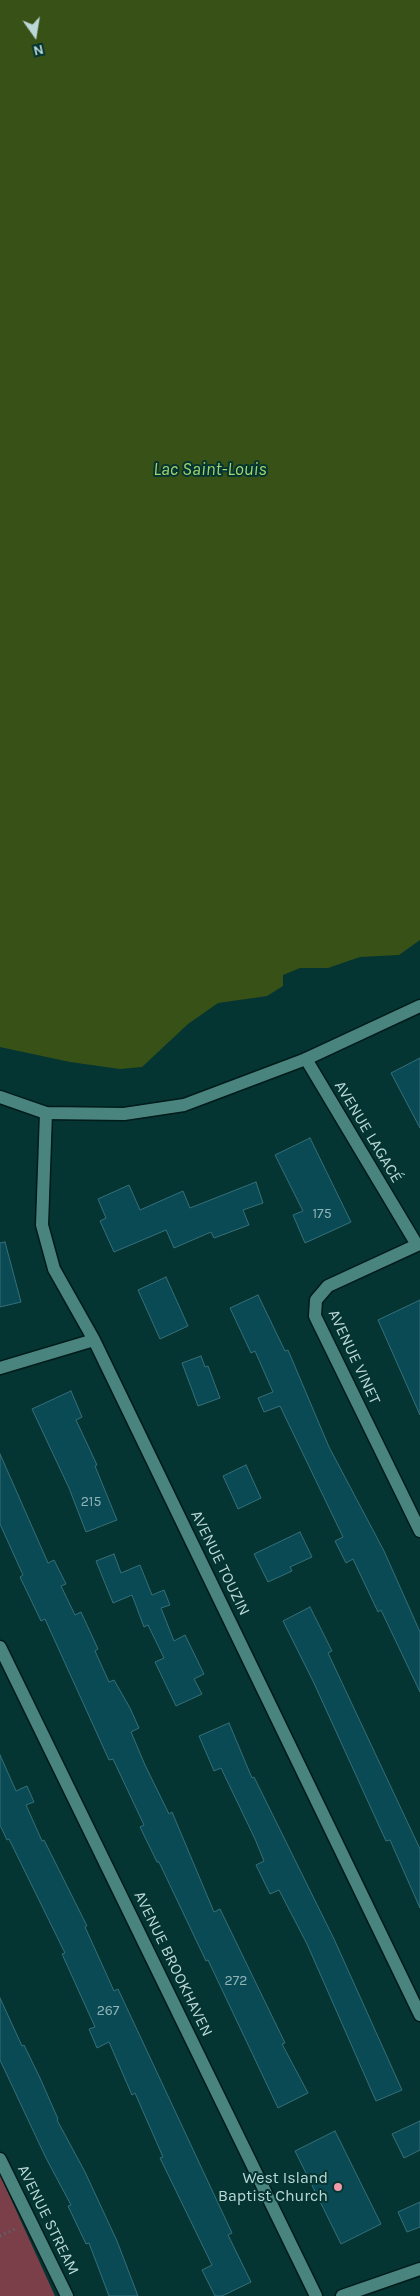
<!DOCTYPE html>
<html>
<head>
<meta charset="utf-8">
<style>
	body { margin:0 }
	#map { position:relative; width:420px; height:2296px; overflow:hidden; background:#043532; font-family:Karla,sans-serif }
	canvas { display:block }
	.north { position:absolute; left:10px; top:10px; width:50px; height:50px; -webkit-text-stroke:4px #043532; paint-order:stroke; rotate:167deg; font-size:14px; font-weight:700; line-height:20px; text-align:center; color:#bcd8d6 }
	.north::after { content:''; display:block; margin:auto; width:18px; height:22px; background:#bcd8d6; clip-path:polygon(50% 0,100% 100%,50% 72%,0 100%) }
</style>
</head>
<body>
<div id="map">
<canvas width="420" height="2296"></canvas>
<div class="north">N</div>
</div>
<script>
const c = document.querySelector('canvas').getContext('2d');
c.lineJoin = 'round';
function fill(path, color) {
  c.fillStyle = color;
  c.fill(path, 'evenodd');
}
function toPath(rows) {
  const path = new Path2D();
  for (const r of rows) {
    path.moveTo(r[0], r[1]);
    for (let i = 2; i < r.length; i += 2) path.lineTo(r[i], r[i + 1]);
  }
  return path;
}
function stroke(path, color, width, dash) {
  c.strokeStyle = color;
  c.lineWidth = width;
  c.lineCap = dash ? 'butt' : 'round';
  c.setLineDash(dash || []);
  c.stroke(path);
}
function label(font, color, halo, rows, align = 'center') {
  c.font = font + ' Karla,sans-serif';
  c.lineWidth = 4;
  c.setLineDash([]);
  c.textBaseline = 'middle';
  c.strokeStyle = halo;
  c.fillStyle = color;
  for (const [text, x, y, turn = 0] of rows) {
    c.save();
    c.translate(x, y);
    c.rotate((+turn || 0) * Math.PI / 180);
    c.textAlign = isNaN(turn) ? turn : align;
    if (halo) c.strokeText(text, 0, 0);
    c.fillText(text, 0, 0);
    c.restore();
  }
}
fill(toPath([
	[0,2175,55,2296,0,2296]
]), '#7b3f49');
fill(toPath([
	[0,0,420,0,420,940,399,955,360,957,328,968,300,968,283,975,283,986,267,996,218,1003,188,1024,142,1067,120,1069,70,1062,0,1047]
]), '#385117');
const building = toPath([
	[420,1058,420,1128,391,1073,420,1058],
	[310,1138,351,1222,305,1243,293,1215,303,1211,275,1155,310,1138],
	[256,1182,263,1203,243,1210,249,1225,214,1238,211,1232,174,1248,166,1230,114,1252,100,1221,106,1218,98,1199,129,1185,140,1210,183,1191,190,1208,256,1182],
	[5,1242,21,1302,0,1307,0,1243,5,1242],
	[166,1277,188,1326,160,1339,138,1290,166,1277],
	[258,1295,285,1351,288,1350,329,1447,384,1551,420,1632,420,1692,381,1610,378,1612,353,1559,346,1563,335,1541,343,1537,280,1406,264,1412,258,1398,273,1392,255,1351,251,1353,230,1308,258,1295],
	[420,1300,420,1415,378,1320,420,1300],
	[201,1356,205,1367,208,1366,220,1398,198,1406,182,1363,201,1356],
	[71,1391,82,1417,76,1420,97,1465,95,1466,117,1520,86,1532,69,1488,32,1409,71,1391],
	[0,1454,48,1563,54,1560,66,1584,61,1586,75,1615,81,1612,98,1649,95,1651,109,1682,114,1680,130,1708,139,1728,131,1732,145,1765,169,1814,172,1812,214,1912,220,1909,285,2043,282,2044,308,2093,278,2108,208,1960,206,1961,159,1862,157,1862,140,1827,144,1825,113,1759,109,1760,45,1619,41,1621,20,1577,23,1575,0,1524,0,1454],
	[246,1465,261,1498,238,1509,223,1476,246,1465],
	[300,1532,312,1557,290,1567,292,1571,268,1582,254,1554,300,1532],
	[114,1554,121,1573,140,1565,152,1595,164,1590,170,1605,161,1608,174,1641,185,1635,204,1674,194,1679,202,1694,176,1706,155,1662,164,1658,148,1625,144,1627,132,1595,113,1603,96,1561,114,1554],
	[310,1607,332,1651,328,1653,420,1849,420,1908,390,1840,386,1841,313,1681,283,1621,310,1607],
	[229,1723,252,1778,254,1777,334,1939,402,2090,376,2101,307,1944,279,1890,270,1894,256,1865,264,1861,255,1839,221,1768,214,1771,199,1736,229,1723],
	[0,1755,16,1791,27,1786,34,1802,26,1805,42,1841,44,1840,87,1926,85,1927,114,1991,118,1989,232,2233,228,2235,251,2282,222,2296,215,2296,202,2270,212,2265,160,2158,163,2157,135,2093,132,2095,109,2042,97,2048,89,2029,95,2027,62,1954,65,1953,9,1839,7,1840,0,1825,0,1755],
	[0,1998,22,2046,24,2045,40,2078,58,2119,57,2120,85,2172,117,2241,138,2296,109,2296,89,2243,86,2244,68,2206,71,2205,46,2158,0,2060,0,1998],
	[420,2121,420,2150,404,2158,392,2134,420,2121],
	[335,2131,381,2224,341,2244,295,2151,335,2131],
	[420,2202,420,2227,407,2232,398,2212,420,2202]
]);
fill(building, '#0a4a54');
stroke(building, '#366f79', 1);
const street = toPath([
	[306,1059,417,1245,420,1244],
	[46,1113,42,1225,54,1269,94,1340,420,2015],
	[417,1245,328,1286,316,1300,315,1316,420,1531],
	[0,1368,94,1340],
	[0,1647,316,2296],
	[0,2159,67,2296],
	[342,2296,420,2269]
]);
const secondary = toPath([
	[0,1097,46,1113,124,1114,184,1105,306,1059,420,1006]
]);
stroke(street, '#001b19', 15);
stroke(secondary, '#001b19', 15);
stroke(toPath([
	[0,2236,17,2228]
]), '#4c7572', 3, [1, 4]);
stroke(street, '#4a847f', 12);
stroke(secondary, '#4a847f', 12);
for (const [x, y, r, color] of [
	[338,2187,5,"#f39aa8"]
]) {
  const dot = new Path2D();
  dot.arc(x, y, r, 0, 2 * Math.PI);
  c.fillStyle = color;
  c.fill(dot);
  stroke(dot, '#043532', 2);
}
label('14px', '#90b4b6', null, [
	["175",322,1214],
	["215",91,1502],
	["272",236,1981],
	["267",108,2011]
]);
label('16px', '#bcd8d6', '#043532', [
	["AVENUE LAGACÉ",368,1132,59],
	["AVENUE VINET",354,1357,65],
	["AVENUE TOUZIN",220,1563,64],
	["AVENUE BROOKHAVEN",173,1964,64],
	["AVENUE STREAM",48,2220,64]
]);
label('16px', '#bcd8d6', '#043532', [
	["West Island",328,2178],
	["Baptist Church",328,2196]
], 'right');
label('italic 18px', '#a3d36c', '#043532', [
	["Lac Saint-Louis",210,470]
]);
</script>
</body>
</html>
